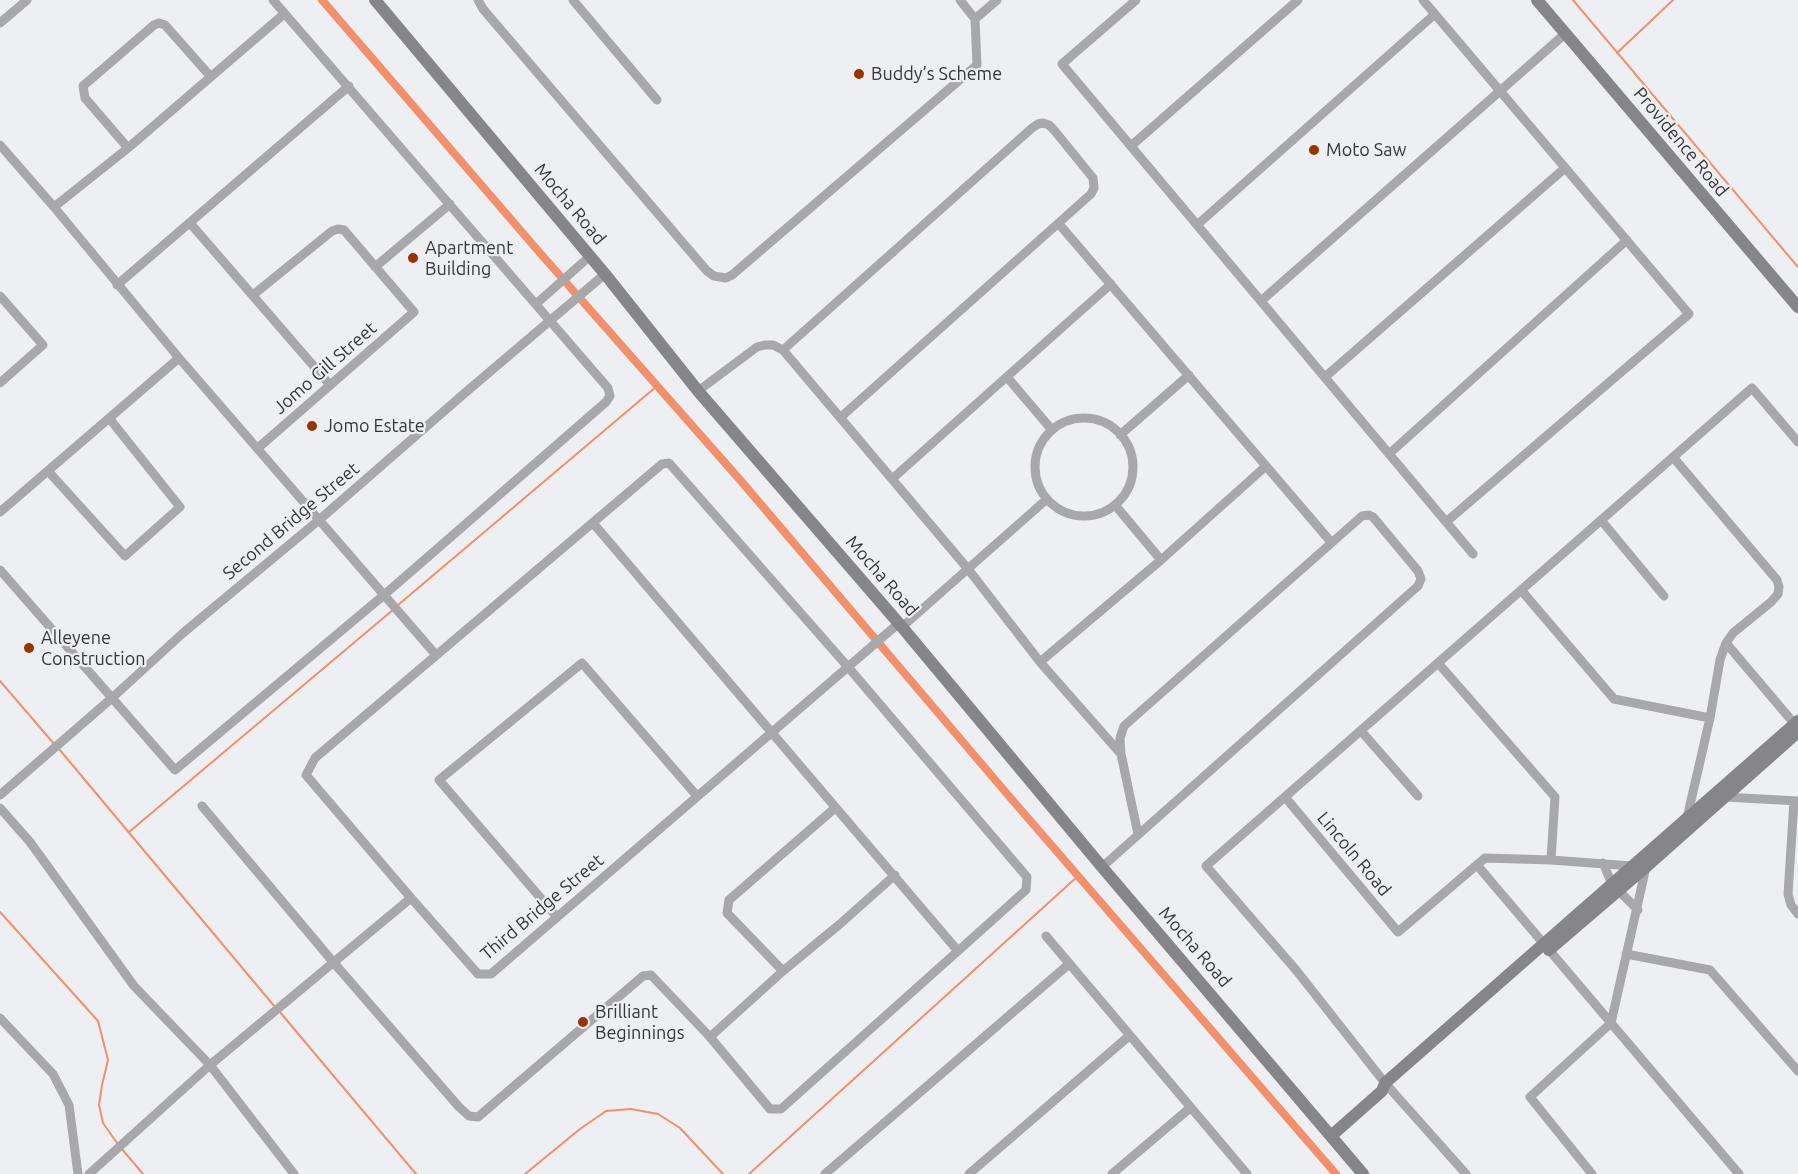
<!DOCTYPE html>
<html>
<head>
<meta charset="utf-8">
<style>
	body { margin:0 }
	canvas { display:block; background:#eeeff2 }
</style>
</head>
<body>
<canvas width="1798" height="1174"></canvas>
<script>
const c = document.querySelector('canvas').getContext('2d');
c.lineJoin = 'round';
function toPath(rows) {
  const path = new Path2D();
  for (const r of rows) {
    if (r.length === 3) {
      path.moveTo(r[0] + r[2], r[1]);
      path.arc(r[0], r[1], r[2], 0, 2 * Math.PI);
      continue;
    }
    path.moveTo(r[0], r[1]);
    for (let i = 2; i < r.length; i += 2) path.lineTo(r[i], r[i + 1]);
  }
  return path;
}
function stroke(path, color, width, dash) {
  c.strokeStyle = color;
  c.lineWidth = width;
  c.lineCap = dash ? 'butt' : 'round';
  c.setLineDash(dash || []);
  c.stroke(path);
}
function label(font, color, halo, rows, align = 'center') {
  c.font = font + ' Ubuntu,sans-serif';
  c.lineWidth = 4.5;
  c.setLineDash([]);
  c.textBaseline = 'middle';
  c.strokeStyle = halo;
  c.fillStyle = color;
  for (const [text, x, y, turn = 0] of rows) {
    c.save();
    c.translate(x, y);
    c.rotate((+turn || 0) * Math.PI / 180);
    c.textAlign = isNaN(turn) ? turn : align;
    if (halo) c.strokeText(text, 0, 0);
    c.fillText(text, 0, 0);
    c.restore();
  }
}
stroke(toPath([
	[1573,0,1798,267],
	[1617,53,1673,0],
	[398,605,657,386],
	[0,681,55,745],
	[59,749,275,1007],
	[129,832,394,609],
	[0,912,98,1021,108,1060,102,1085,99,1105,103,1123,117,1143],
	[279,1011,416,1174],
	[121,1148,143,1174],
	[525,1174,580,1129,606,1111,631,1109,658,1114,680,1128,723,1174],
	[749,1174,1078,876]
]), '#f28f6c', 2);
stroke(toPath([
	[322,0,540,253,741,481,1008,795,1336,1174]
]), '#f28f6c', 8);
stroke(toPath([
	[478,0,483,9,707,271,714,276,726,278,732,275,977,65,975,19,960,0],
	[573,0,657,100],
	[1136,0,1062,64,1473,554],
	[1423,0,1689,314,1446,522],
	[975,19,997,0],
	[0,23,27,0],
	[0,145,54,207,179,358,436,655],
	[1131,146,1298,0],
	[128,148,85,98,83,86,154,25,159,23,165,25,211,77],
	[54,207,128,148,284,14],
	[190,223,330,385],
	[1059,224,1331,542],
	[1197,225,1435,14],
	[375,267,450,204],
	[117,285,349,86],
	[253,295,332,231,338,229,344,230,414,312,258,448],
	[0,296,43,345,0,383],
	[1261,301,1566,33],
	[536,304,590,256],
	[783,350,1032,128,1038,124,1043,123,1049,125,1054,130,1093,178,1094,188,1091,194,841,417],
	[1007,377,1052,430],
	[1325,377,1565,168],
	[698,391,757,347,765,345,773,345,783,350,968,569,1040,662,1121,754],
	[1084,467,49],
	[1120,435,1189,375],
	[1389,454,1627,240],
	[1673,457,1777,580,1779,587,1778,594,1771,602,1733,633,1726,643,1720,660,1710,718,1687,818],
	[48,471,125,556,180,507,109,418],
	[892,479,1111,284],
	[1115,505,1161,560],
	[0,512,179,358],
	[1601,520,1664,596],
	[0,570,175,770,384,595,606,402,610,396,608,388,273,0],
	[1521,590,1614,699,1710,718],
	[902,627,1047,499],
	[1726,643,1798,728],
	[1040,662,1161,560,1266,466],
	[1438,663,1555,797,1551,860],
	[1361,731,1418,796],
	[0,795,112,698,183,633,319,520,466,392,605,274],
	[1285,797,1398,932,1485,858,1551,860,1632,866],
	[1724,797,1798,801],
	[1794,801,1788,894,1791,905,1798,914],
	[202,806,334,963,459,1107,469,1116,478,1117,643,976,651,975,710,1037,770,1109,781,1109,958,951],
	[0,808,30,842,134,986,210,1065,294,1174],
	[1603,863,1612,884],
	[1477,865,1739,1174],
	[1102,867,1418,586,1421,579,1418,571,1373,517,1369,515,1362,516,1124,726,1120,738,1121,754,1138,834],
	[1619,891,1638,910],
	[411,898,306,775,315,758,662,464,669,463,848,667,1027,877,1026,890,958,951,593,523],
	[557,917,439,780,582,663,697,796],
	[1046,936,1247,1174],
	[1626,954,1710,970,1798,1071],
	[783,971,727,913,729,900,835,808],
	[0,1018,53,1074,69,1105,78,1174],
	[710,1037,783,971,840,924,895,875],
	[89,1174,210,1065,411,898,478,974,491,974,899,623],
	[825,1174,1069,964],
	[969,1174,1129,1036],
	[1112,1174,1190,1108],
	[1466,1174,1385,1083,1296,970,1206,866,1752,388,1798,442],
	[1592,1174,1530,1097,1611,1023,1646,867]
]), '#a8a8aa', 9);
stroke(toPath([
	[375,0,605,274,698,391,902,627,1102,867,1363,1174],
	[1537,0,1798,307],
	[1549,950,1646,867,1798,732],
	[1331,1136,1382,1091,1385,1083,1798,721]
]), '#868688', 12);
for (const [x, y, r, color] of [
	[859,74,6,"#993402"],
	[1314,150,6,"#993402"],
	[413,258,6,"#993402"],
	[312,426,6,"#993402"],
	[29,648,6,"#993402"],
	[583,1022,6,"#993402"]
]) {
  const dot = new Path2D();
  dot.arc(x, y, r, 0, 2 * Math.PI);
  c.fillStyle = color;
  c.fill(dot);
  stroke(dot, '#eeeff2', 2);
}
label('18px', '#363637', '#eeeff2', [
	["Buddy’s Scheme",871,74],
	["Moto Saw",1326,150],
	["Apartment",425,248],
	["Building",425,269],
	["Jomo Estate",324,426],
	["Alleyene",41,638],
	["Construction",41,659],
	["Brilliant",595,1012],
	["Beginnings",595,1033]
], 'left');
label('18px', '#363637', '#eeeff2', [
	["Providence Road",1681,142,50],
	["Mocha Road",570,204,50],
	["Jomo Gill Street",325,368,-41],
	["Second Bridge Street",291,521,-40],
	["Mocha Road",882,576,49],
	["Lincoln Road",1354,854,50],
	["Third Bridge Street",542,907,-40],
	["Mocha Road",1195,947,49]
]);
</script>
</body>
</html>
